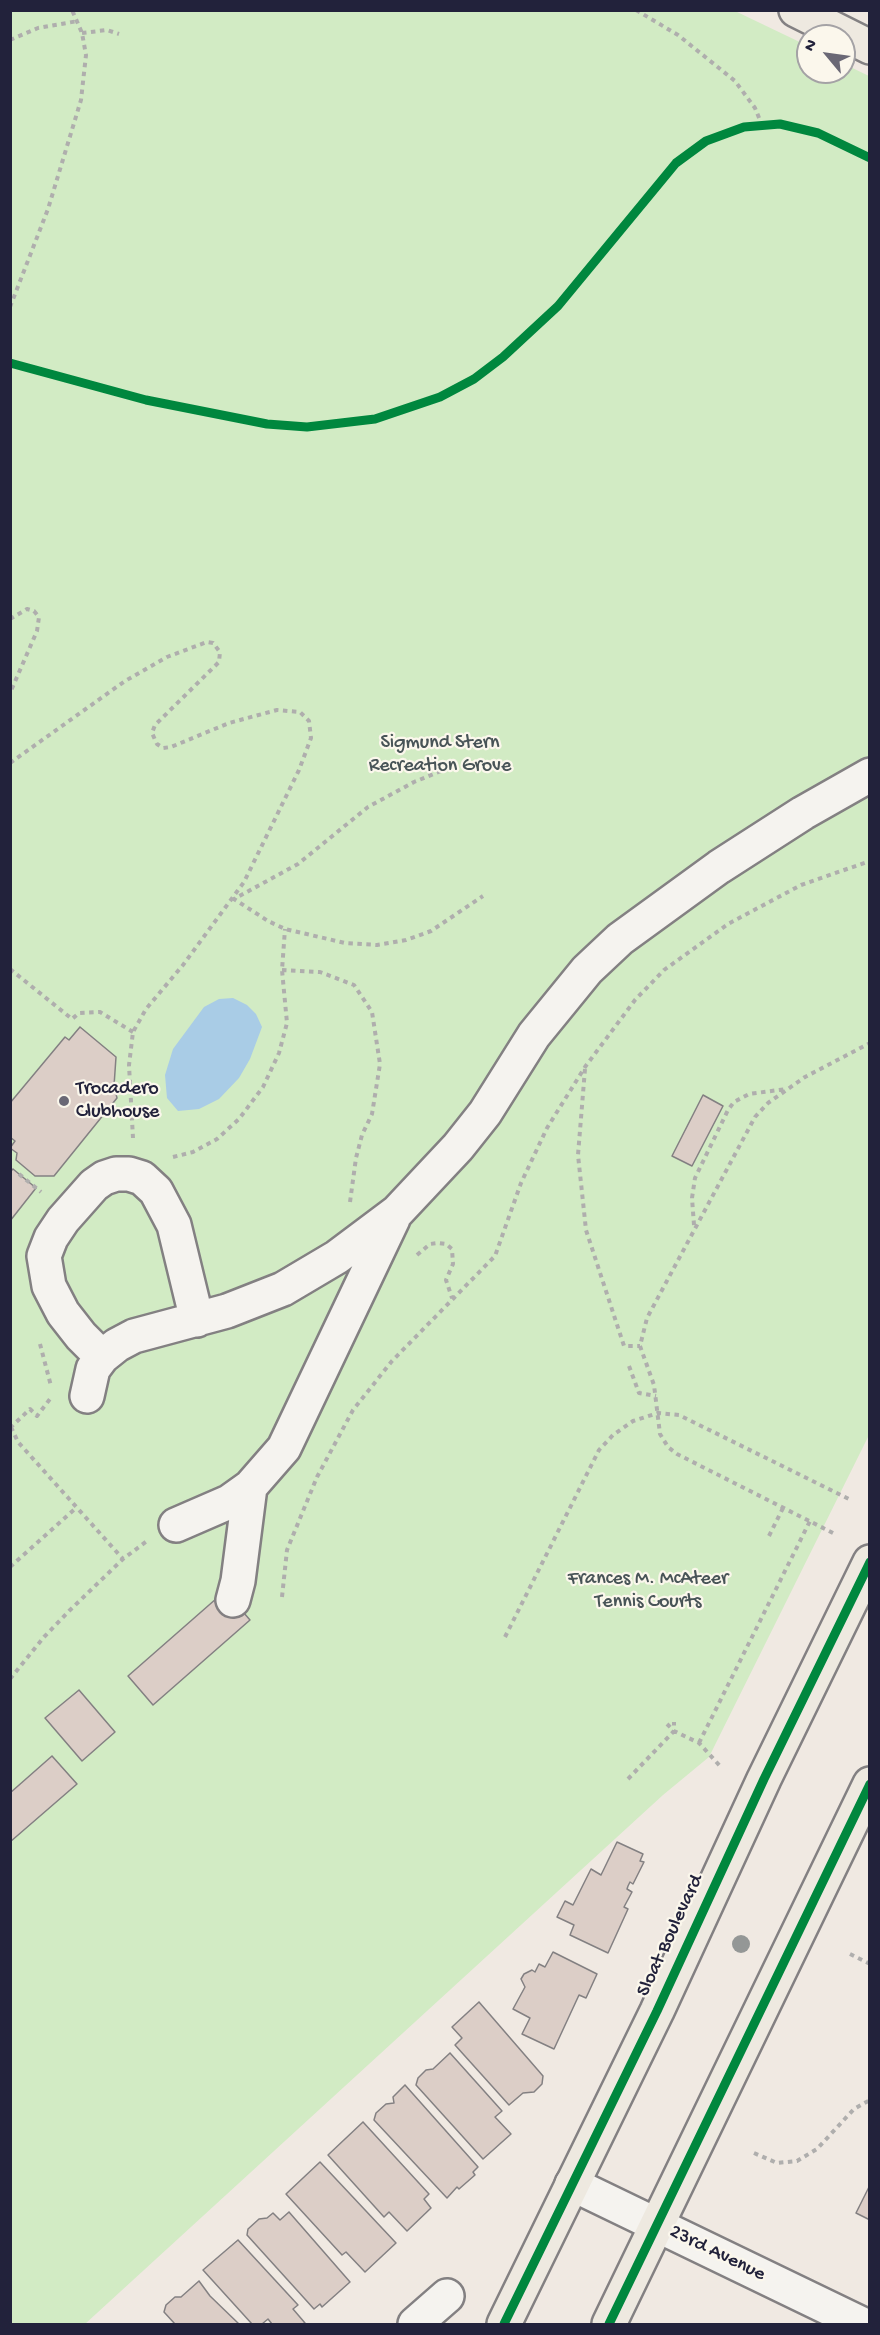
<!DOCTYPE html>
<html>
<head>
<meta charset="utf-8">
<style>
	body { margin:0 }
	#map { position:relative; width:880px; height:2335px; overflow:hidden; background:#f0e9e2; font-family:"Gochi Hand",sans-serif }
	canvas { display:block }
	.frame { position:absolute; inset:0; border:12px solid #22223b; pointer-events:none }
	.north { position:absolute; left:796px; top:24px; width:60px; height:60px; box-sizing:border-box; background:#fbf7ec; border:2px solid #a4a2a5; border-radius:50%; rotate:299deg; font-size:16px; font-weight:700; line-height:24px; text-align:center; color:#22223b }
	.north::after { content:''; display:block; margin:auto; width:21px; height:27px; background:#6a6875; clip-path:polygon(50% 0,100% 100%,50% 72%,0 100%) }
</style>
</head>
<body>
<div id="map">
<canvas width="880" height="2335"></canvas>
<div class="frame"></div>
<div class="north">N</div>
</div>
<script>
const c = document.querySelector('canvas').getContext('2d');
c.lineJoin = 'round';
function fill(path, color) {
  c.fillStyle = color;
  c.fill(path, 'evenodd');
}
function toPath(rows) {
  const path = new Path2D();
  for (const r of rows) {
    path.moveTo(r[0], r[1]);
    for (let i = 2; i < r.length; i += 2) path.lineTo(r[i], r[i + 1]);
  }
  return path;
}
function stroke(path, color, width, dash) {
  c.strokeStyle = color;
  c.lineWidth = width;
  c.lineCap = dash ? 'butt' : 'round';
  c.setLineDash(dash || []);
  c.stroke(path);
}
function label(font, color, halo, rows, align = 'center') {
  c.font = font + ' "Gochi Hand",sans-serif';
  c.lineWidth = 4.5;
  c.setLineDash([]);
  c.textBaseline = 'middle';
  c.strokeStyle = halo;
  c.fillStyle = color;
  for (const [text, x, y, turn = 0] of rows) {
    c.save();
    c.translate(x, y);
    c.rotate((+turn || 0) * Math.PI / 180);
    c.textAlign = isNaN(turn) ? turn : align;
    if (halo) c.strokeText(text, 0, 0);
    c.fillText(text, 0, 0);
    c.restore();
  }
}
fill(toPath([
	[11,11,735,11,808,46,808,72,844,72,844,64,869,76,869,1435,709,1757,663,1795,85,2324,11,2324]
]), '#d2ebc4');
fill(toPath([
	[233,998,247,1005,256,1014,262,1027,250,1059,239,1078,219,1099,199,1109,178,1111,167,1098,165,1075,173,1049,204,1007,219,999]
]), '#a9cce6');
const building = toPath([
	[80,1027,116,1057,114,1086,117,1098,54,1176,35,1176,16,1160,17,1153,10,1148,15,1141,10,1137,10,1103,65,1037,69,1040,80,1027],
	[703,1095,723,1106,692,1166,672,1156,703,1095],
	[13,1169,36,1188,10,1221,10,1172,13,1169],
	[225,1591,250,1620,153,1705,128,1676,225,1591],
	[79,1690,115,1732,82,1761,45,1718,79,1690],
	[52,1756,77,1784,10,1842,10,1793,52,1756],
	[617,1842,643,1854,640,1861,644,1862,633,1884,630,1882,628,1886,627,1889,632,1892,624,1907,628,1909,608,1953,570,1935,574,1925,557,1917,565,1901,573,1905,591,1869,601,1875,617,1842],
	[553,1952,597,1974,586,1998,579,1995,554,2049,522,2034,530,2018,513,2009,525,1987,521,1979,524,1974,532,1970,535,1972,539,1964,545,1967,553,1952],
	[479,2002,543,2076,542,2084,534,2092,523,2093,509,2105,455,2045,462,2038,452,2027,479,2002],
	[450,2053,502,2111,495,2117,511,2134,483,2159,416,2085,418,2078,426,2070,433,2069,450,2053],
	[405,2085,478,2167,473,2172,475,2175,459,2189,457,2187,447,2198,374,2120,376,2113,386,2104,394,2103,393,2097,405,2085],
	[363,2122,429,2194,424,2199,431,2208,407,2231,389,2212,384,2217,328,2155,363,2122],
	[320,2162,396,2243,365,2272,346,2252,342,2255,286,2194,320,2162],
	[870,2185,870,2220,856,2213,870,2185],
	[289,2212,350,2282,322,2307,320,2304,314,2309,247,2235,248,2229,259,2219,267,2218,273,2213,280,2220,289,2212],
	[238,2240,298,2305,293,2309,305,2323,303,2324,272,2324,268,2319,262,2324,252,2324,203,2270,238,2240],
	[199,2281,210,2296,239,2324,175,2324,164,2312,166,2305,175,2297,181,2297,199,2281]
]);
fill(building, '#dccec7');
stroke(building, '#838082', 1.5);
const minor = toPath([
	[102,1357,81,1336,63,1313,49,1286,44,1256,51,1238,63,1220,94,1185,104,1178,116,1174,129,1174,142,1178,156,1191,174,1225,197,1320],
	[87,1396,93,1369,102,1357,117,1345,134,1336,227,1311,283,1289,337,1257,397,1212,458,1147,485,1113,534,1035,587,970,620,939,719,867,803,813,870,775],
	[176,1525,229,1502,250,1487,284,1448,393,1219],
	[233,1600,238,1581,250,1487],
	[572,2184,862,2324],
	[415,2324,447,2296]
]);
const major = toPath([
	[504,2324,657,2011,764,1779,870,1562],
	[609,2324,870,1784]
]);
const highway = toPath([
	[796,10,870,47]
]);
stroke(minor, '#838082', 38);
stroke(major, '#838082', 38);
stroke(highway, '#838082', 38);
stroke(toPath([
	[636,10,678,35,735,81,755,108,762,125],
	[82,33,107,30,119,34],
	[10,40,38,28,78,21],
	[10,307,48,209,81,100,86,55,82,33,72,10],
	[10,363,146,400,267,424,307,427,375,419,440,397,474,379,503,357,558,306,676,163,706,141,744,127,780,124,818,133,870,158],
	[10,619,27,609,34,611,39,617,37,631,10,693],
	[10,763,125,681,167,657,207,642,213,643,220,652,219,662,155,725,152,733,157,744,163,748,171,747,229,723,277,710,300,712,309,721,311,738,299,770,244,882,183,965,146,1009,133,1032,129,1065,133,1138],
	[441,771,414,782,368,807,298,864,234,899,268,921,285,929,345,943,377,945,406,940,431,931,483,896],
	[10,969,72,1019,79,1013,100,1012,133,1032],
	[282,970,320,972,354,985,372,1012,380,1064,372,1114,362,1135,356,1158,350,1202],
	[585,1069,578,1155,586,1230,624,1346,640,1346],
	[173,1157,193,1152,217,1139,239,1119,263,1087,279,1053,287,1023,282,970,285,929],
	[19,1174,41,1192],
	[694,1225,692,1198,695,1178,728,1110,734,1102,749,1094,786,1089],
	[417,1255,430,1244,438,1243,446,1244,452,1249,453,1264,446,1280,452,1298],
	[40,1344,51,1386],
	[629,1366,639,1393,656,1396],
	[11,1427,18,1442,123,1559],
	[10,1428,30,1409,37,1416,50,1399],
	[833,1533,677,1454,668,1447,660,1434,654,1385,640,1346,647,1318,755,1117,768,1103,805,1077,870,1043],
	[769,1536,783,1508],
	[10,1567,77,1507],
	[282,1597,287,1550,317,1477,353,1410,392,1361,495,1256,521,1183,547,1128,585,1067,635,1000,664,970,728,924,801,885,870,861],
	[505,1637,599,1450,613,1435,633,1421,658,1413,679,1415,849,1499],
	[10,1679,44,1637,69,1611,123,1559,147,1541],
	[667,1724,674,1731,699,1743,720,1766],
	[699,1743,810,1521],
	[628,1779,674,1731,674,1722],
	[850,1954,870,1964],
	[754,2153,777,2163,797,2161,817,2149,854,2109,870,2100]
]), '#afaead', 4, [4.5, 4.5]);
stroke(minor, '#f5f3ef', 33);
stroke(major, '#eee9e0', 33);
stroke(highway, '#eee9e0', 33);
stroke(toPath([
	[10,363,146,400,267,424,307,427,375,419,440,397,474,379,503,357,558,306,676,163,706,141,744,127,780,124,818,133,870,158],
	[504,2324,657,2011,764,1779,870,1562],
	[609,2324,870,1784]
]), '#00873e', 9);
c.fillStyle = '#949796';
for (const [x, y] of [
	[741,1944]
]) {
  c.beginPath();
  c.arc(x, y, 9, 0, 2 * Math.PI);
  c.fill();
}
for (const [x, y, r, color] of [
	[64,1101,6,"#6a6875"]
]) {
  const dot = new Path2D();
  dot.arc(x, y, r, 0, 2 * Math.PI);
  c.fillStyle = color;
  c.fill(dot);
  stroke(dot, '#fbf7ec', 2);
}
label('20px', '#485457', '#fbf7ec', [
	["Sigmund Stern",440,744],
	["Recreation Grove",440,767],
	["Frances M. McAteer",648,1580],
	["Tennis Courts",648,1603]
]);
label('20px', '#22223b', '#fbf7ec', [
	["Trocadero",76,1090],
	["Clubhouse",76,1113]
], 'left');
label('20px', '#22223b', '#fbf7ec', [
	["Sloat Boulevard",671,1936,-65],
	["23rd Avenue",717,2254,26]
]);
</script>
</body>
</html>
